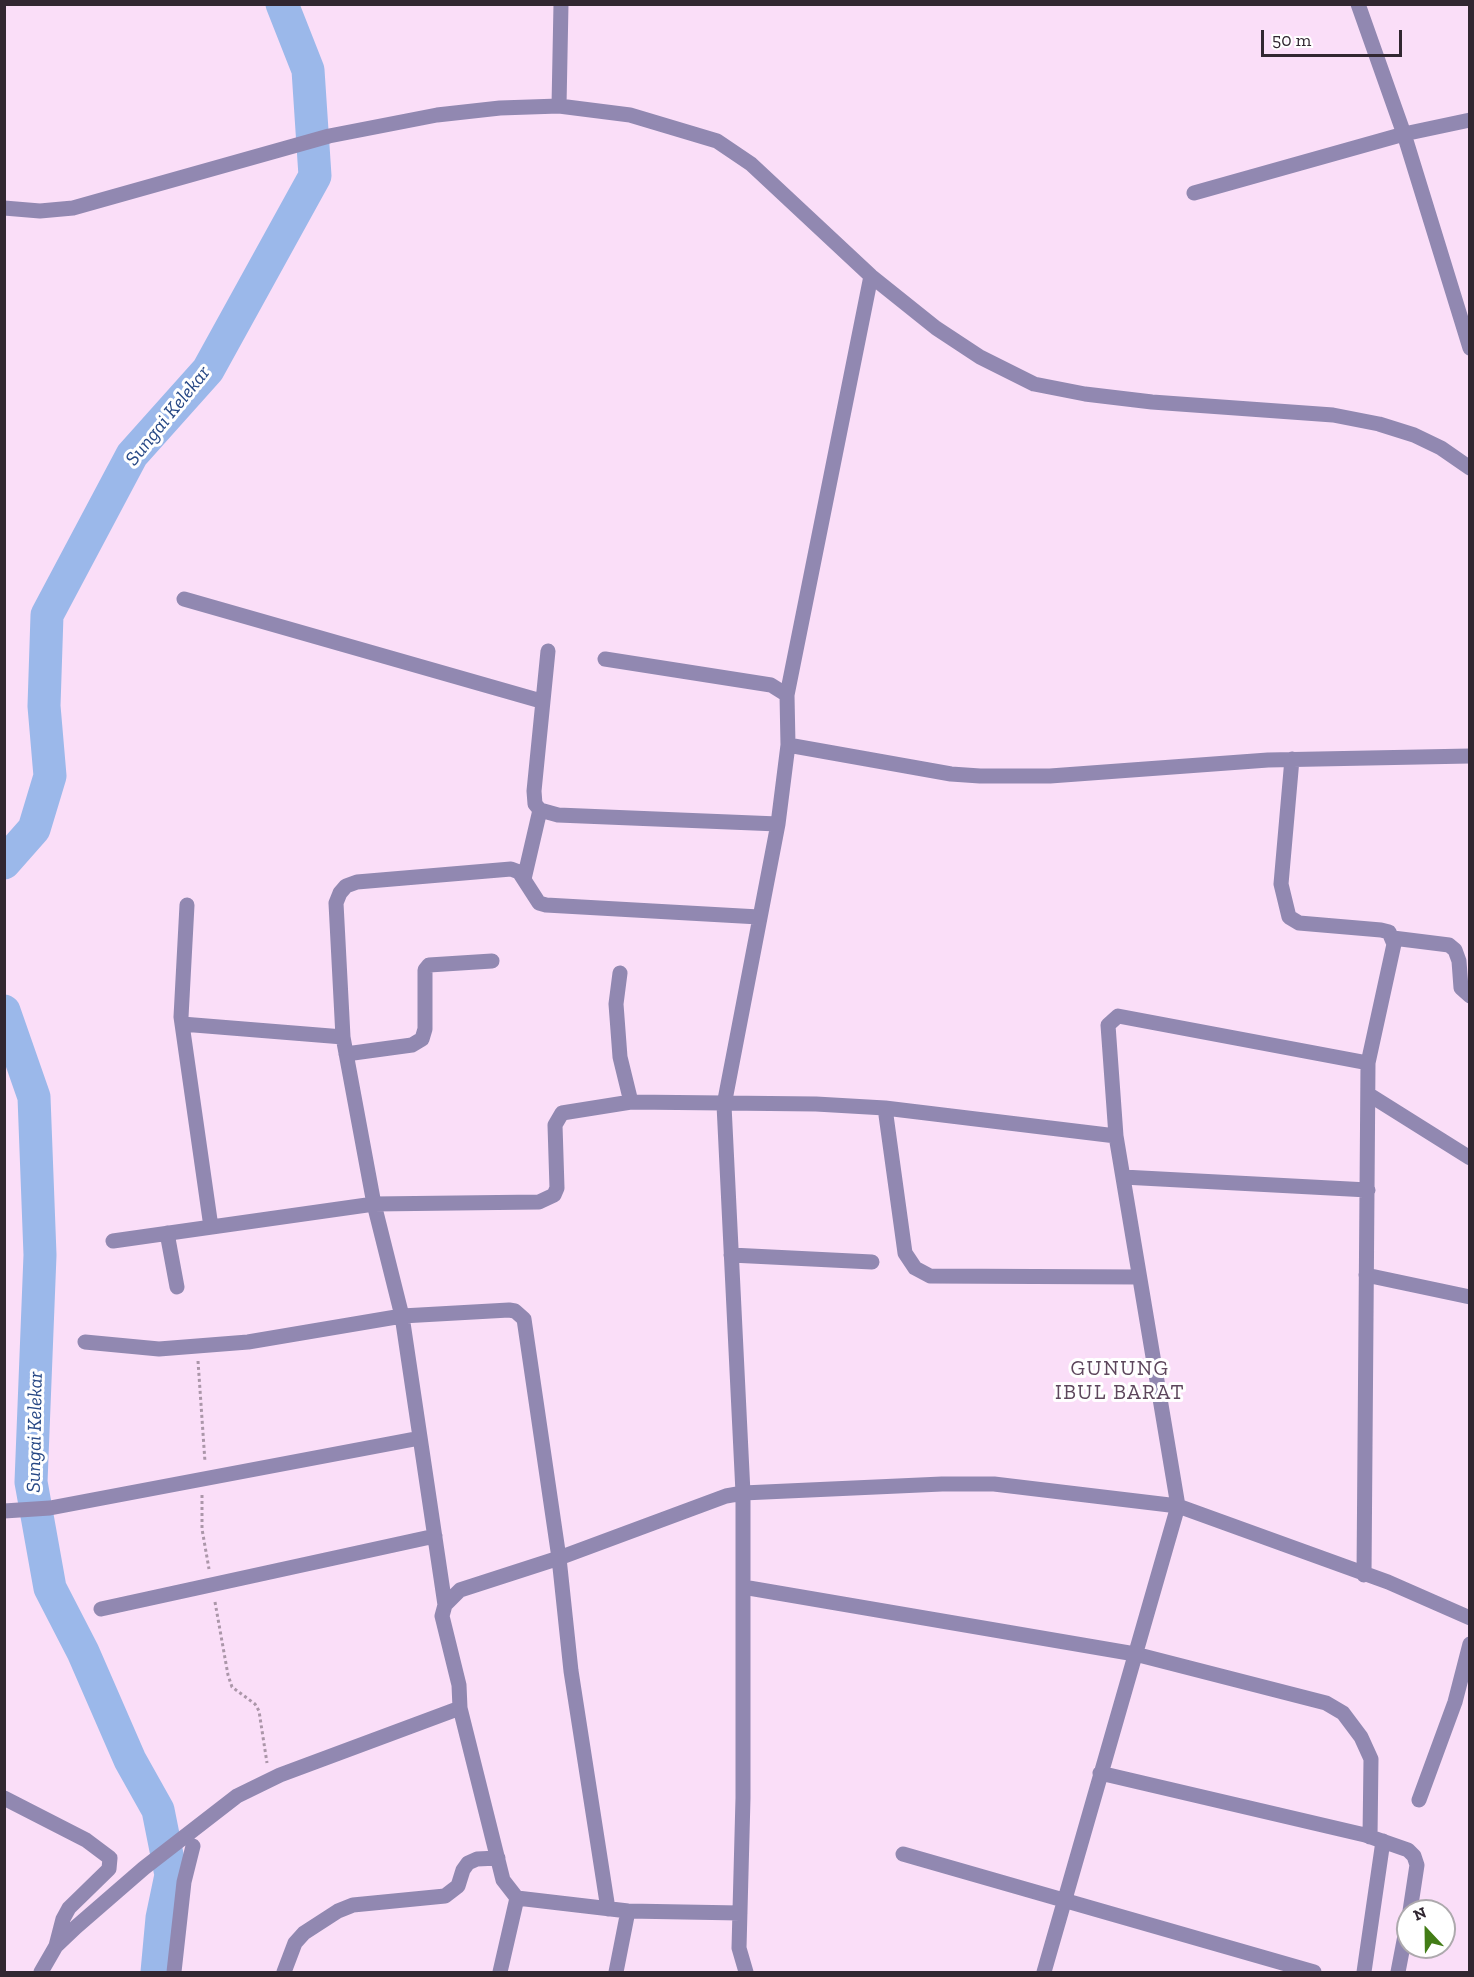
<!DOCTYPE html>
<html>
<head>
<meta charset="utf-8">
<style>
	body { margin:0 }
	#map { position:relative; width:1474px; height:1977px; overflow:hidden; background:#fadef8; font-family:"Zilla Slab",serif }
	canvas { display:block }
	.frame { position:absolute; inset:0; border:6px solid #312731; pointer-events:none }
	.north { position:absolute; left:1396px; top:1899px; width:60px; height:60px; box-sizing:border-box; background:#fff; border:2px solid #ada9ad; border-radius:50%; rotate:338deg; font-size:16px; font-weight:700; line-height:24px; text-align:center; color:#312731 }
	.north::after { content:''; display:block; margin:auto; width:21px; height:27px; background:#427c16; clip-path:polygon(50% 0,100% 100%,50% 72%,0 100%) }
	.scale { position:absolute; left:1261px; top:30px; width:141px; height:27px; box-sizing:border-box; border:3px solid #312731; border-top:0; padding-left:8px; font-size:18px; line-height:21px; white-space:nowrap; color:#312731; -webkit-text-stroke:4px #fff; paint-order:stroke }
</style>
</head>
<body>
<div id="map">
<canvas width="1474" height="1977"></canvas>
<div class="frame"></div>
<div class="north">N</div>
<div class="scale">50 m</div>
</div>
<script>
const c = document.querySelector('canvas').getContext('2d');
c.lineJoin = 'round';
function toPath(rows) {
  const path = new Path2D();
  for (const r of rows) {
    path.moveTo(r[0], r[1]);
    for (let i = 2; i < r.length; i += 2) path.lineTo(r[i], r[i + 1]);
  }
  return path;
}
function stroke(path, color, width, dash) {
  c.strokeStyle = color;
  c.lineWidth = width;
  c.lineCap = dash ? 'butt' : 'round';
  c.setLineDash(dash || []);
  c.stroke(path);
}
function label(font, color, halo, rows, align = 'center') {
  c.font = font + ' "Zilla Slab",serif';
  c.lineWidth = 6;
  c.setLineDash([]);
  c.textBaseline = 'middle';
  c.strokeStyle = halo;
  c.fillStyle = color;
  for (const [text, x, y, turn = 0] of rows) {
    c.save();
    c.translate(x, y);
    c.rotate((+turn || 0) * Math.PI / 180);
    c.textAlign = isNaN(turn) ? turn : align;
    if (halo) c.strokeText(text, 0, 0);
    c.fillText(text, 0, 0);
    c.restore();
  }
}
stroke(toPath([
	[4,863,34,829,50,776,44,706,47,615,132,455,208,370,315,176,308,70,282,4],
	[4,1011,34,1097,40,1255,31,1482,50,1588,83,1652,130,1760,158,1810,171,1875,162,1918,157,1972]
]), '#9bb8ea', 33);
stroke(toPath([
	[198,1361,205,1462],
	[202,1495,202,1529,209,1569],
	[215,1602,228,1675,232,1687,255,1704,259,1711,267,1763]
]), '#ab96a9', 3, [3, 3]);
stroke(toPath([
	[1358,4,1404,134,1470,348],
	[559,106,561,4],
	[1194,193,1404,134,1470,120],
	[4,208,40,211,73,208,329,136,437,115,500,108,559,106,630,115,717,141,751,164,871,276,936,328,980,357,1034,384,1085,394,1152,402,1333,415,1379,424,1414,435,1441,448,1470,468],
	[184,599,541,701],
	[548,651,534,791,535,804,540,810,558,815,778,824],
	[605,659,771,685,787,695],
	[788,745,787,695,871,276],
	[1292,759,1281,884,1289,917,1299,923,1381,930,1389,932,1394,944,1368,1063,1364,1575],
	[524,879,540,810],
	[187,905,181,1017,211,1227],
	[1393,938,1449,945,1455,950,1459,961,1461,988,1470,996],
	[620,973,616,1004,620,1057,631,1102],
	[182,1024,343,1037],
	[346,1054,412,1045,422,1039,425,1029,425,970,429,965,492,961],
	[1368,1094,1470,1158],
	[885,1108,905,1253,915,1268,930,1276,1139,1277],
	[1123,1177,1368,1190],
	[167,1233,177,1287],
	[113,1241,374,1204,539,1202,554,1195,557,1188,555,1125,562,1113,631,1102,816,1104,885,1108,1116,1136],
	[731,1255,872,1262],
	[1366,1275,1470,1297],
	[85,1342,159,1349,248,1342,402,1316,509,1310,515,1311,524,1319,559,1558,571,1671,608,1909],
	[4,1511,50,1508,420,1438],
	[743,1587,1135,1654,1326,1703,1343,1713,1361,1737,1371,1759,1370,1837],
	[445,1605,402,1316,374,1204,343,1037,336,903,340,893,346,886,357,882,511,869,519,872,539,903,546,905,759,917],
	[101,1609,435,1536],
	[460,1708,503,1880,517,1898,628,1911,740,1913],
	[1100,1773,1365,1835,1408,1850,1414,1856,1417,1865,1410,1911],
	[4,1798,86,1840,110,1858,109,1869,69,1908,63,1919,56,1946],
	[1419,1800,1455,1702,1470,1644],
	[903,1854,1314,1972],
	[41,1972,56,1946,76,1927,144,1868,237,1796,280,1775,460,1708,459,1685,442,1616,445,1605,460,1590,559,1558,726,1496,743,1493,942,1484,994,1484,1178,1506,1388,1582,1470,1618],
	[174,1972,184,1882,193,1846],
	[284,1972,295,1943,304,1933,338,1911,353,1905,445,1896,458,1886,463,1870,468,1863,477,1859,498,1858],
	[500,1972,517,1898],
	[616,1972,628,1911],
	[746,1972,739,1948,743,1798,743,1493,724,1105,778,824,788,745,951,774,980,776,1050,776,1268,760,1470,756],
	[1044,1972,1178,1506,1116,1136,1108,1025,1118,1016,1368,1063],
	[1364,1972,1383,1841],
	[1398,1972,1408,1920]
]), '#9188b1', 15);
label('italic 20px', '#274885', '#fff', [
	["Sungai Kelekar",168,416,-51],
	["Sungai Kelekar",35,1432,-89]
]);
c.letterSpacing = '1.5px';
label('21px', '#5d465c', '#fff', [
	["GUNUNG",1120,1369],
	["IBUL BARAT",1120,1393]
]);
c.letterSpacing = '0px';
</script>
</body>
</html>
